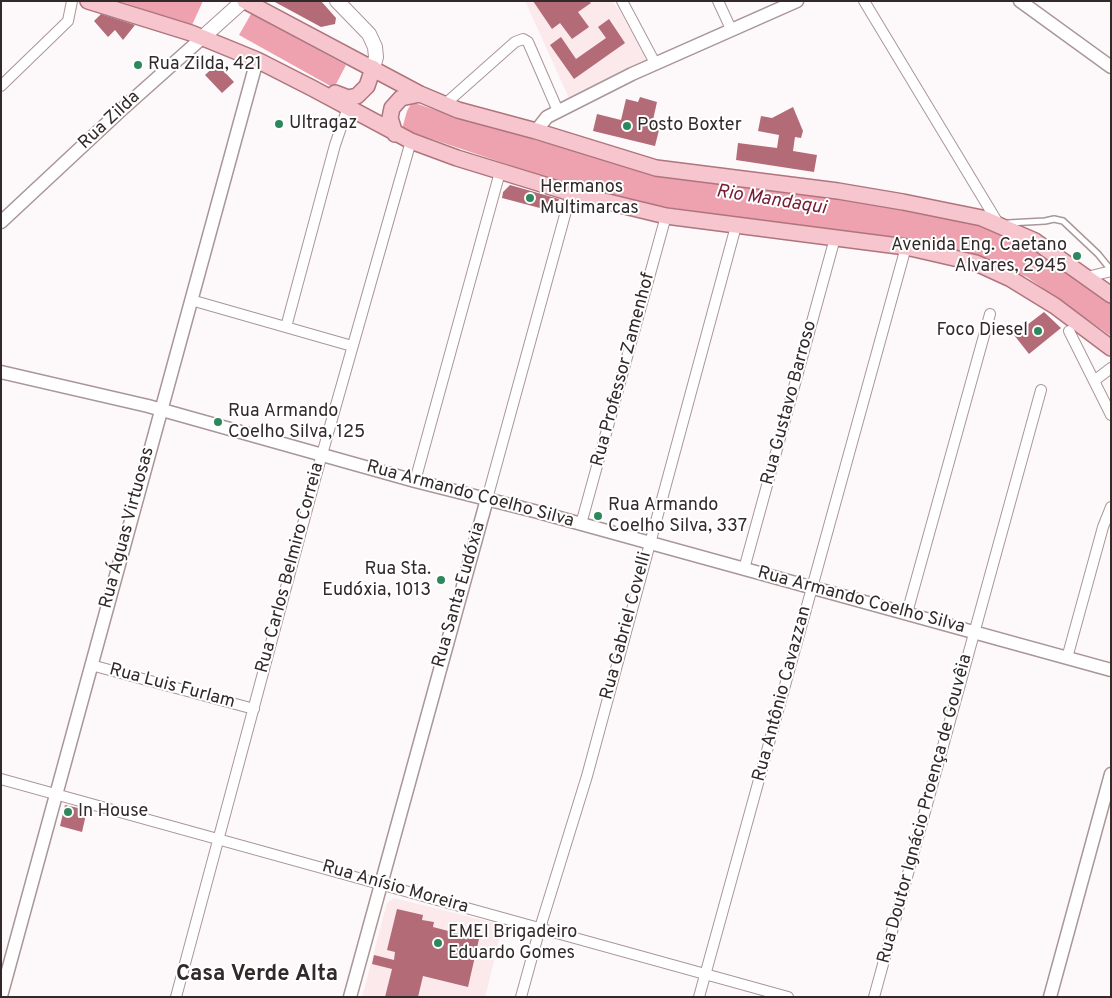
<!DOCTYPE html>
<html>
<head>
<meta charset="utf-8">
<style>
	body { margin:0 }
	#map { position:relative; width:1112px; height:998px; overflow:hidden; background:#fdf9fa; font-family:Overpass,sans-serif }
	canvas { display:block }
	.frame { position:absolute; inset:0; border:2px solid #31292a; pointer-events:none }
</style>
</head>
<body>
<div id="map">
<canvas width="1112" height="998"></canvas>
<div class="frame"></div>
</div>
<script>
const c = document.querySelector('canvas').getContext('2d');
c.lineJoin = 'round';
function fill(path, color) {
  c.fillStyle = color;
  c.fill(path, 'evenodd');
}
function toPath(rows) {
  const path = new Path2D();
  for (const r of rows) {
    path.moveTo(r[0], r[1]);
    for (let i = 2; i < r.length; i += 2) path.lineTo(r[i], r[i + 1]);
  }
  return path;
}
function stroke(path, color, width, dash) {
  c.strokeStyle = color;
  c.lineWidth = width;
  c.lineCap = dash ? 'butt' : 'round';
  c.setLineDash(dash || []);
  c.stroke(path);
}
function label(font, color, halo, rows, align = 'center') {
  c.font = font + ' Overpass,sans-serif';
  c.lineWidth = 4;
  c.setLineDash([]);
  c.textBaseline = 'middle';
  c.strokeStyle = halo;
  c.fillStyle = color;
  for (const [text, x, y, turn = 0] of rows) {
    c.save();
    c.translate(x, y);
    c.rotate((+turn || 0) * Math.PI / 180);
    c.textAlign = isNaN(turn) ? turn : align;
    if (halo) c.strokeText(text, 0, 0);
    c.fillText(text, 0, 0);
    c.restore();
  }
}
fill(toPath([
	[525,1,612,1,620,11,647,61,569,98],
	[394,898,503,925,485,997,362,997,387,903]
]), '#fce9eb');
fill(toPath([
	[119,1,203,1,192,25],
	[251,14,346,65,334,88,239,35],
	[412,102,473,123,485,123,532,139,651,172,788,190,975,221,1031,242,1111,299,1111,336,1027,277,969,253,923,242,672,208,649,204,551,179,402,129,407,111]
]), '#eea1ae');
fill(toPath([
	[273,1,321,1,336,18,335,24,321,27],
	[533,1,589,1,591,3,578,12,589,27,572,39,560,23,552,29],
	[101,14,107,16,135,25,123,40,115,30,108,37,94,21],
	[609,19,625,43,574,79,550,45,561,37,576,59,606,38,598,27],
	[217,64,234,82,222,93,205,75],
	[640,97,657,102,653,120,661,122,655,146,593,131,597,114,621,120,626,99,638,102],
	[793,107,803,131,801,138,795,137,793,151,817,155,814,172,736,160,738,143,777,148,779,135,758,131,761,116,772,118],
	[510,185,559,199,555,212,502,198,503,192],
	[1044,312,1061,328,1029,354,1014,335],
	[65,805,87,810,82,832,60,826],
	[397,909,423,915,422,920,434,922,433,927,479,939,468,987,423,976,418,997,385,997,392,969,372,964,374,955,394,960,395,952,387,950]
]), '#b36b78');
const service = toPath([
	[1008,223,1045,221,1054,219,1063,221,1098,254,1111,270]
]);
const minor = toPath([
	[622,1,655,63],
	[718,1,731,29],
	[864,1,998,223],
	[1,86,68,21,72,1],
	[444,105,515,42,523,39,528,42,558,111],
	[1087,277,1111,271],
	[191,300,352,346],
	[286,327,335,145,348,107],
	[1069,331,1111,415],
	[1094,381,1111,368],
	[415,481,500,172],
	[487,499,571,193],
	[581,524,666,216],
	[744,569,835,238],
	[907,613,990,314],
	[1067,658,1103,527,1111,507],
	[91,665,254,709],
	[1,779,788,997],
	[176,997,317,472,411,141],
	[521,997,540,928,587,776,736,226],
	[699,997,906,247],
	[874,997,1041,390]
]);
const tertiary = toPath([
	[1020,1,1111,67],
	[536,131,547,117,632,74,797,1],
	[1,222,119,112,202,38],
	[1,372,148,406,415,481,538,512,1111,670],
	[1,996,257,60],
	[350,997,487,499],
	[1050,997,1111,774]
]);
const secondary = toPath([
	[337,1,369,34,375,47,376,57,373,68],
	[202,38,243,1]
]);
const primary = toPath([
	[88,1,191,33,257,60,312,88,411,141,457,158,571,193,666,216,906,247,976,263,1011,279,1055,306,1111,348],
	[245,1,420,94,458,110,536,131,656,168,838,191,903,202,982,218,1035,241,1111,295],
	[335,93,348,98,357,96,367,86,373,68],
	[395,134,390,118,392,108,401,98,420,94]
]);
stroke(service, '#aa9698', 8);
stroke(minor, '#aa9698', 12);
stroke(tertiary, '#aa9698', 15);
stroke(secondary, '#aa9698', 16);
stroke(primary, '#ae757e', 18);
stroke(service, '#fff', 5);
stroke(minor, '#fff', 10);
stroke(tertiary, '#fff', 12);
stroke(secondary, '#fff', 14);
stroke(primary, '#f7c5cd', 15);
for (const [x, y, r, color] of [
	[138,65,5,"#2e885d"],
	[279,124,5,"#2e885d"],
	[627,126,5,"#2e885d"],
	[530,198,5,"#2e885d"],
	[1077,256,5,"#2e885d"],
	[1038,331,5,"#2e885d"],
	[218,422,5,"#2e885d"],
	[598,516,5,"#2e885d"],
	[441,580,5,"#2e885d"],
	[68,812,5,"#2e885d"],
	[438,943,5,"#2e885d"]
]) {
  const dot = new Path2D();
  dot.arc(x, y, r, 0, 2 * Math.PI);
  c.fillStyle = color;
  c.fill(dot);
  stroke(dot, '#fff', 2);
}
label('18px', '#31292a', '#fff', [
	["Rua Zilda, 421",148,65],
	["Ultragaz",289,124],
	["Posto Boxter",637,126],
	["Hermanos",540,188],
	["Multimarcas",540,209],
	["Avenida Eng. Caetano",1067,246,"right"],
	["Alvares, 2945",1067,267,"right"],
	["Foco Diesel",1028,331,"right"],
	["Rua Armando",228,412],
	["Coelho Silva, 125",228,433],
	["Rua Armando",608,506],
	["Coelho Silva, 337",608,527],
	["Rua Sta.",431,570,"right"],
	["Eudóxia, 1013",431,591,"right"],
	["In House",78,812],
	["EMEI Brigadeiro",448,933],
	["Eduardo Gomes",448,954]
], 'left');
label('18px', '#31292a', '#fff', [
	["Rua Zilda",110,121,-43],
	["Rua Professor Zamenhof",624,370,-75],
	["Rua Gustavo Barroso",790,403,-75],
	["Rua Armando Coelho Silva",470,495,15],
	["Rua Águas Virtuosas",128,528,-75],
	["Rua Carlos Belmiro Correia",291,568,-75],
	["Rua Santa Eudóxia",460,595,-74],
	["Rua Armando Coelho Silva",861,601,15],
	["Rua Gabriel Covelli",627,626,-75],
	["Rua Luis Furlam",172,687,15],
	["Rua Antônio Cavazzan",783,694,-75],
	["Rua Doutor Ignácio Proença de Gouvêia",926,809,-75],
	["Rua Anísio Moreira",395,888,16]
]);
label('italic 19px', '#751c35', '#fff', [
	["Rio Mandaqui",771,201,9]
]);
label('bold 22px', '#31292a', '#fff', [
	["Casa Verde Alta",257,976]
]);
</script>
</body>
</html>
